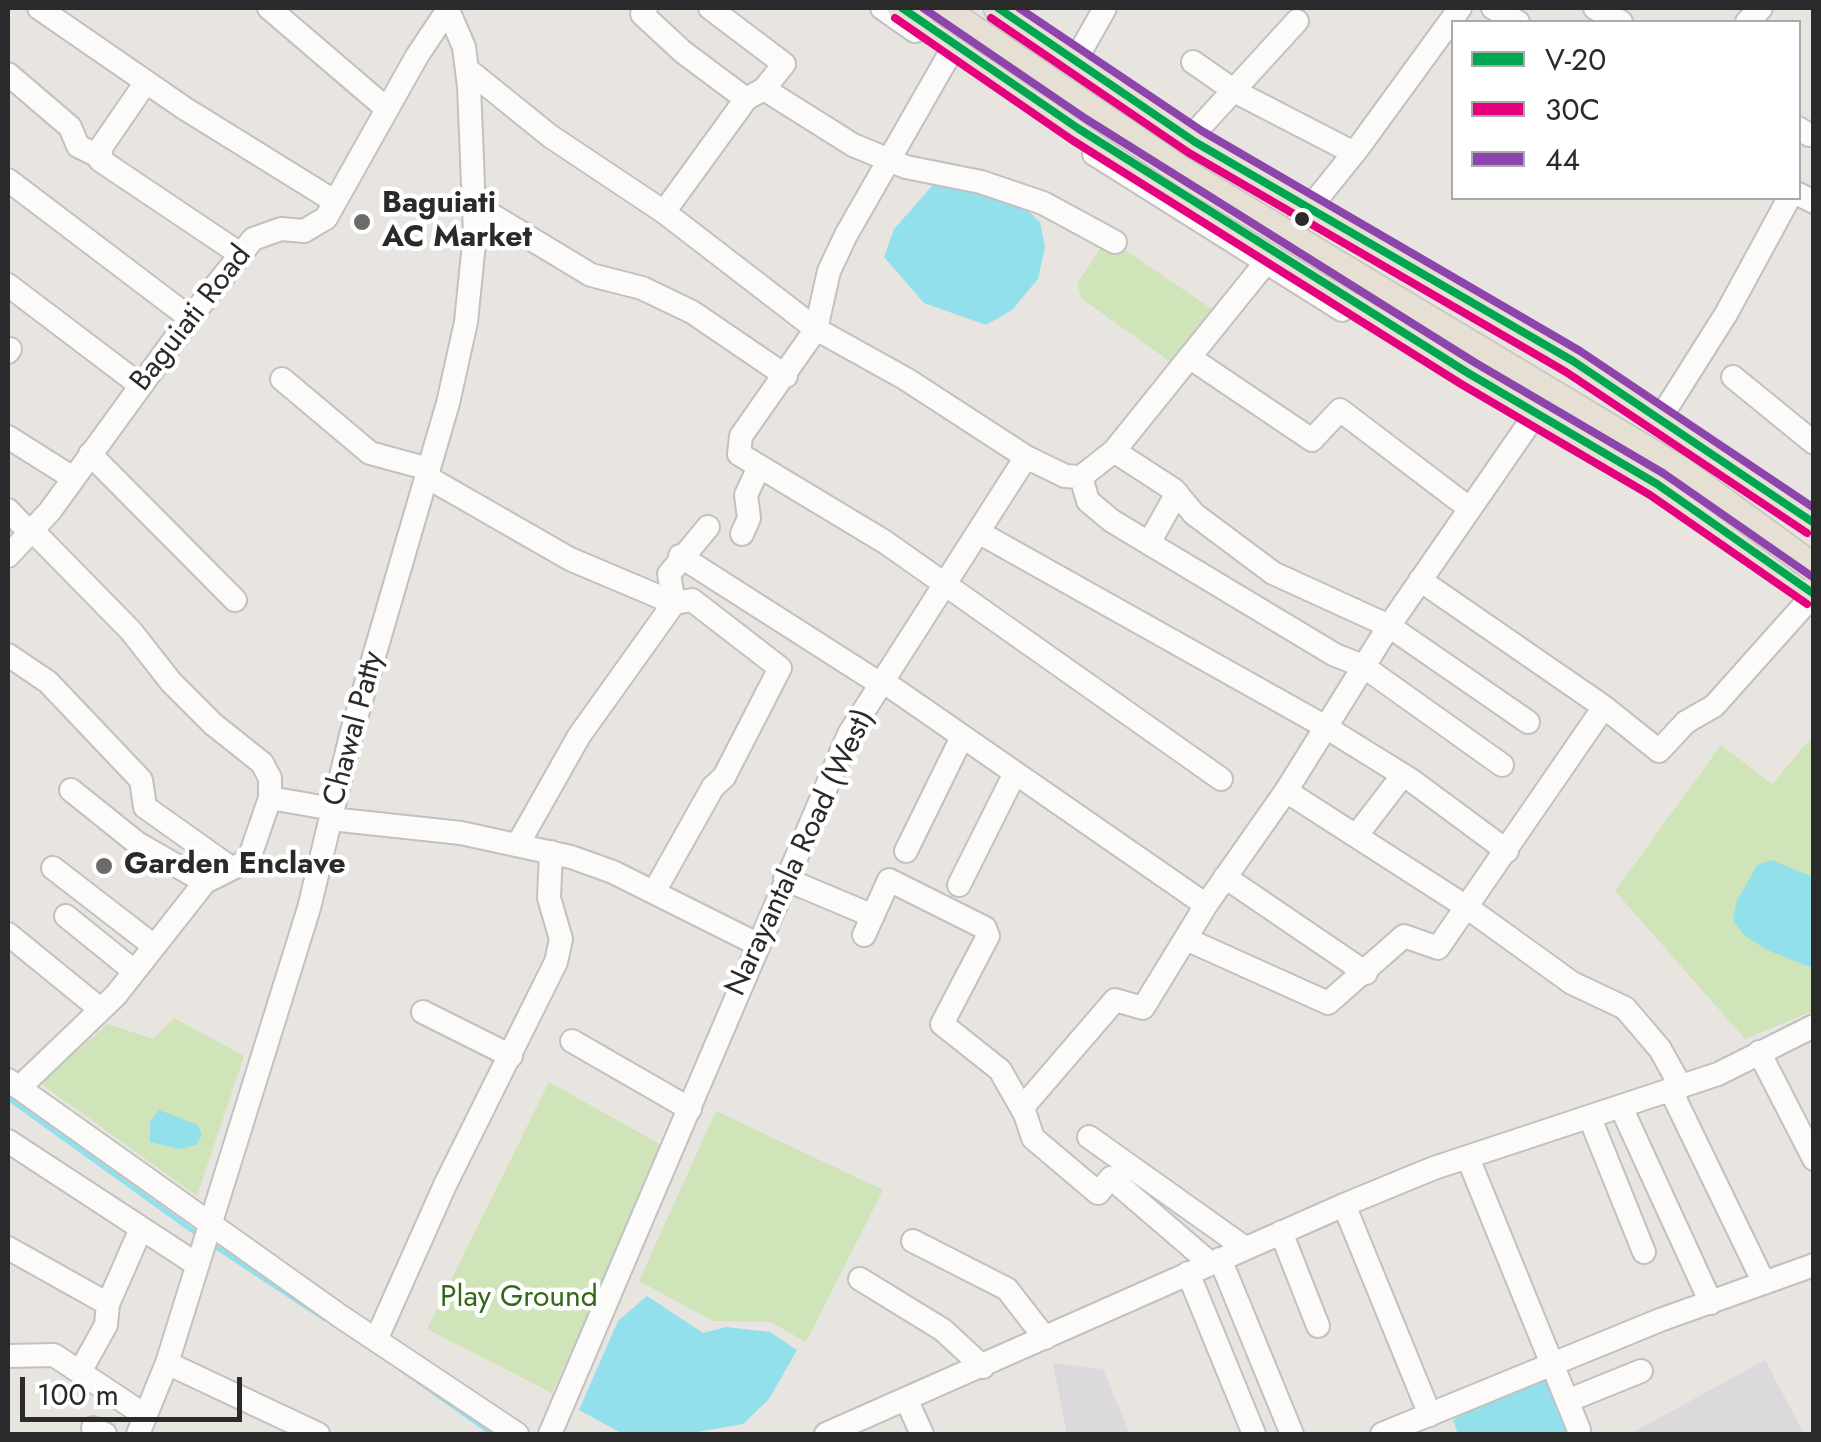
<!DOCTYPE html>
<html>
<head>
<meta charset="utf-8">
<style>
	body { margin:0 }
	#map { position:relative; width:1821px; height:1442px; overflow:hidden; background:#e8e4e0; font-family:Jost,sans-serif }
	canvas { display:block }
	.frame { position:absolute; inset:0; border:10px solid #2a2a2a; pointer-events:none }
	.legend { position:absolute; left:1451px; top:20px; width:350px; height:180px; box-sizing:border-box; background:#fff; border:2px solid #aaa; margin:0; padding:12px 18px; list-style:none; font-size:30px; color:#2a2a2a }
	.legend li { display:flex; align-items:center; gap:20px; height:50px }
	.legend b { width:50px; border:2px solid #aaa }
	.scale { position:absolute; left:20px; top:1377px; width:222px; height:45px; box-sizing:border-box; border:5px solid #2a2a2a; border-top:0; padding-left:12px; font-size:30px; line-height:35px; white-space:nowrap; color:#2a2a2a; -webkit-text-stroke:8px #fff; paint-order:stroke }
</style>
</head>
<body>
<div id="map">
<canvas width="1821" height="1442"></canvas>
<div class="frame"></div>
<ul class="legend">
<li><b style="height:12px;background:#00a651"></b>V-20</li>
<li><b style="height:12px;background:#e5007d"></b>30C</li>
<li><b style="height:12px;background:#8e44ad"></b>44</li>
</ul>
<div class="scale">100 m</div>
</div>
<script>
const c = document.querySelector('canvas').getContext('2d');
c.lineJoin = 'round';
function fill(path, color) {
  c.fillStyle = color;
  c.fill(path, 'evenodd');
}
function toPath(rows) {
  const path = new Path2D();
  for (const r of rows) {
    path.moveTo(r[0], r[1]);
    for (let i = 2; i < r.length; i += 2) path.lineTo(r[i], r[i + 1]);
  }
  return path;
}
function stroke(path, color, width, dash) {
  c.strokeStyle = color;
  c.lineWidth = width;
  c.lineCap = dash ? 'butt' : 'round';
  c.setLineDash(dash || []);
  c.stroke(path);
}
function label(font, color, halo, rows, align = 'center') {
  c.font = font + ' Jost,sans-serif';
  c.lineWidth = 9;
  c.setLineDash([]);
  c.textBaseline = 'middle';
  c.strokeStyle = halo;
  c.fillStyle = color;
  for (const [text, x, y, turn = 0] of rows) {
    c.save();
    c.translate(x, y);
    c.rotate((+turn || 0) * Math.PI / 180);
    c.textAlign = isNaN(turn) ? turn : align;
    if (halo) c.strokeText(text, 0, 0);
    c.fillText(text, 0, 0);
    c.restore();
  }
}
fill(toPath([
	[1765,1360,1804,1434,1630,1434],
	[1053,1363,1103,1369,1130,1434,1067,1434]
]), '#dbd9db');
fill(toPath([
	[1107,238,1215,311,1172,363,1082,299,1077,284],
	[1812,737,1813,1011,1745,1039,1615,891,1721,745,1772,784],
	[174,1018,244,1056,197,1196,40,1083,108,1024,153,1039],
	[549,1082,665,1147,552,1393,427,1329],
	[716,1111,883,1190,806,1342,771,1322,713,1321,639,1281]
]), '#cfe4b8');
fill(toPath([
	[957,179,1022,205,1040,222,1045,247,1038,279,1012,310,986,325,924,303,884,257,894,229,933,185],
	[1771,860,1813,877,1813,968,1767,950,1744,935,1733,921,1736,903,1757,865],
	[159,1110,198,1125,202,1135,196,1145,180,1149,150,1142,150,1122],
	[647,1296,703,1333,726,1327,770,1332,797,1350,769,1399,743,1424,686,1434,623,1434,579,1410,618,1321],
	[1551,1370,1578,1434,1458,1434,1453,1420]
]), '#92e0eb');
stroke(toPath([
	[8,1098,200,1236],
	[213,1245,325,1319],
	[405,1372,493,1434]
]), '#92e0eb', 5);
const minor = toPath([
	[39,8,184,108,334,201],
	[269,8,387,109],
	[646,8,642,14,683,52,746,99],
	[882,8,915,31],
	[1493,8,1518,22],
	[1595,8,1621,22],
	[1747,22,1761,8],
	[949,55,846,235,829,271,816,329,741,436,739,454,885,542,1221,779],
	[1193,62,1236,92,1354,153],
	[1074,63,1105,8],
	[467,69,550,136,664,212,816,329,906,379,1026,457],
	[8,74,70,127,78,146,100,157],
	[146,82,102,146,100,160,240,254],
	[764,89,853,145,906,167,981,182,1043,203,1115,242],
	[1798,128,1809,135],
	[1190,138,1297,21],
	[1094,154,1342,310],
	[8,180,190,318],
	[1798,194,1814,202],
	[475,205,591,275,642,288,692,312,786,376],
	[664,212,746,99,764,89,784,64,710,8],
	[8,285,140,385],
	[8,352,10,349],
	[1192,359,1312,440,1340,410,1469,508],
	[1733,377,1814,443],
	[282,379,370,453,429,469],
	[1661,417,1726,314,1789,198],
	[8,437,73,478],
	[1114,451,1174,490,1194,514,1273,573,1389,626,1528,722],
	[90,454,235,600],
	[427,477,570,559,674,603,579,736,518,844],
	[1081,477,1088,501,1112,521,1335,655,1363,666,1502,765],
	[8,510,31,534],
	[980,533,1324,726,1411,780,1507,851],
	[742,534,749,518,746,495,758,469],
	[1149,543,1177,493],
	[8,556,50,511,190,318,253,239,281,229,304,231,326,218,417,56,449,8],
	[680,556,882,685],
	[1420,580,1604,707],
	[8,655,48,682,141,780,145,807,231,868],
	[884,682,1206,905],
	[71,790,137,843,205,882],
	[1286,791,1468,908,1572,983,1625,1008,1660,1049,1681,1087],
	[270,798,333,809],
	[331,819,461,833,571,857,613,872,757,944],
	[1356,836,1403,775],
	[906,851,962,737],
	[53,868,154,946],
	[1225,877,1366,973],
	[785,879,873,916],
	[959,885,1015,773],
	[654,892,713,787,724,777,780,668,692,600,674,603,669,574,708,527],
	[66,916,134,971],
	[8,934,100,1009],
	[864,935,889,880,985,928,988,936,942,1024,1000,1070,1025,1114,1033,1138,1098,1193,1111,1178,1210,1263],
	[1186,939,1328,1003,1404,936,1438,948,1604,707,1659,751,1686,722,1714,706,1806,603],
	[423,1012,511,1056],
	[572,1041,690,1109],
	[1759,1052,1814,1159],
	[8,1080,340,1316,517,1434],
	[20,1087,116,995,205,882,243,863,251,853,270,798,270,778,262,763,213,724,171,682,131,631,33,531],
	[1671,1091,1764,1283],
	[1621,1107,1711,1303],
	[1022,1108,1115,1000,1143,1008,1206,905,1286,791,1389,626,1530,422],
	[1590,1118,1644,1252],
	[1089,1137,1245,1248],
	[8,1141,196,1264],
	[1468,1158,1579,1430],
	[1344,1205,1430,1415],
	[1281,1232,1318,1326],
	[913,1241,1007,1289,1045,1338],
	[8,1248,108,1304],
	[1220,1259,1292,1434],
	[1188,1273,1254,1434],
	[860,1279,943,1330,983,1367],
	[376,1340,445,1185,556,962,561,939,549,898,551,852],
	[8,1356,54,1355,146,1416],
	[167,1363,318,1434],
	[81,1370,106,1325,108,1304,140,1231],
	[907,1401,922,1434],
	[1567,1401,1641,1371],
	[93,1428,105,1434],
	[138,1434,167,1363,309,908,351,735,448,403,466,322,475,233,469,86,464,47,448,10],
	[550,1434,849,734,1026,457,1065,476,1081,477,1114,451,1358,148,1460,8],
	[826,1434,1344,1205,1434,1168,1718,1074,1814,1026],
	[1382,1434,1660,1320,1814,1265]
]);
const major = toPath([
	[902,8,1079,129,1468,373,1657,484,1814,594],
	[998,8,1195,142,1573,361,1814,523]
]);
stroke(minor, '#c2c1c1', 26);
stroke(major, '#c4c3c1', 31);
stroke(minor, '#fcfbfa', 22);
stroke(major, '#e6dfd3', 28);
const majorBridge = toPath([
	[941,8,1186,174,1681,471,1814,568]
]);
stroke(majorBridge, '#c4c3c1', 31, []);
stroke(majorBridge, '#e6dfd3', 28);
stroke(toPath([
	[902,8,1079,129,1468,373,1657,484,1814,594],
	[998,8,1195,142,1573,361,1814,523]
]), '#00a651', 8);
stroke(toPath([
	[895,18,1072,140,1461,384,1650,495,1807,604],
	[991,18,1189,153,1566,372,1807,533]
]), '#e5007d', 8);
stroke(toPath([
	[923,8,1086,119,1474,362,1663,473,1814,578],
	[1019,8,1202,131,1580,351,1814,508]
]), '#8e44ad', 8);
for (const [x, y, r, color] of [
	[1302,219,9,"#2a2a2a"],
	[362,222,10,"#6c6b6a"],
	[104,866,10,"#6c6b6a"]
]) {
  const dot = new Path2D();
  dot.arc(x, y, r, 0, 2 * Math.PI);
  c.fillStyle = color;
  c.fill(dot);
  stroke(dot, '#fff', 4);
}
label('bold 30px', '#2a2a2a', '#fff', [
	["Baguiati",382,205],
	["AC Market",382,239],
	["Garden Enclave",124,866]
], 'left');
label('30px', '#2a2a2a', '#fff', [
	["Baguiati Road",192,319,-52],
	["Chawal Patty",355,729,-75],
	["Narayantala Road (West)",801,853,-65]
]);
label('30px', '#346819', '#fff', [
	["Play Ground",519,1299]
]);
</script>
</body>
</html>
